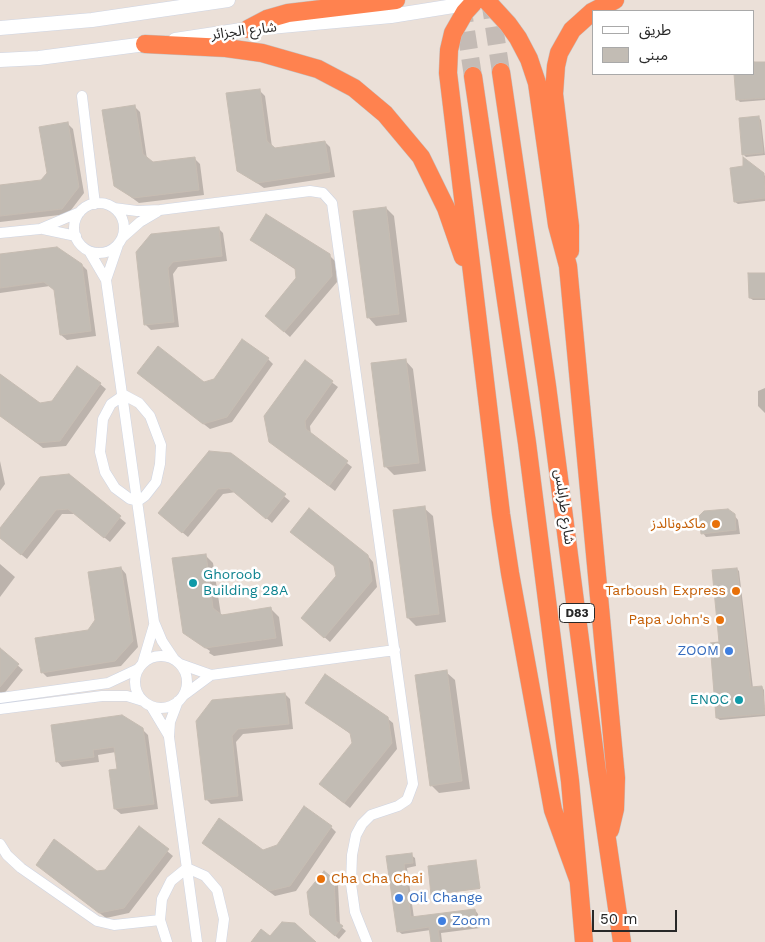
<!DOCTYPE html>
<html>
<head>
<meta charset="utf-8">
<style>
	body { margin:0 }
	#map { position:relative; width:765px; height:942px; overflow:hidden; background:#ebe0d8; font-family:"Work Sans","Noto Sans Arabic",sans-serif }
	canvas { display:block }
	.legend { position:absolute; left:592px; top:10px; width:162px; height:65px; box-sizing:border-box; background:#fff; border:1px solid #a9a9a9; margin:0; padding:6px 9px; list-style:none; font-size:15px; color:#282828 }
	.legend li { display:flex; align-items:center; gap:10px; height:25px }
	.legend b { width:25px; border:1px solid #a9a9a9 }
	.scale { position:absolute; left:592px; top:910px; width:85px; height:22px; box-sizing:border-box; border:2px solid #282828; border-top:0; padding-left:6px; font-size:15px; line-height:18px; white-space:nowrap; color:#282828; -webkit-text-stroke:4px #fff; paint-order:stroke }
</style>
</head>
<body>
<div id="map">
<canvas width="765" height="942"></canvas>
<ul class="legend">
<li><b style="height:6px;background:#fff"></b>طريق</li>
<li><b style="height:14px;background:#c2bcb4"></b>مبنى</li>
</ul>
<div class="scale">50 m</div>
</div>
<script>
const c = document.querySelector('canvas').getContext('2d');
c.lineJoin = 'round';
function fill(path, color) {
  c.fillStyle = color;
  c.fill(path, 'evenodd');
}
function toPath(rows) {
  const path = new Path2D();
  for (const r of rows) {
    if (r.length === 3) {
      path.moveTo(r[0] + r[2], r[1]);
      path.arc(r[0], r[1], r[2], 0, 2 * Math.PI);
      continue;
    }
    path.moveTo(r[0], r[1]);
    for (let i = 2; i < r.length; i += 2) path.lineTo(r[i], r[i + 1]);
  }
  return path;
}
function stroke(path, color, width, dash) {
  c.strokeStyle = color;
  c.lineWidth = width;
  c.lineCap = dash ? 'butt' : 'round';
  c.setLineDash(dash || []);
  c.stroke(path);
}
function label(font, color, halo, rows, align = 'center') {
  c.font = font + ' "Work Sans","Noto Sans Arabic",sans-serif';
  c.lineWidth = 5;
  c.setLineDash([]);
  c.textBaseline = 'middle';
  c.strokeStyle = halo;
  c.fillStyle = color;
  for (const [text, x, y, turn = 0] of rows) {
    c.save();
    c.translate(x, y);
    c.rotate((+turn || 0) * Math.PI / 180);
    c.textAlign = isNaN(turn) ? turn : align;
    if (halo) c.strokeText(text, 0, 0);
    c.fillText(text, 0, 0);
    c.restore();
  }
}
fill(toPath([
	[765,63,765,100,740,102,738,100,736,74,754,74,754,64],
	[259,90,265,96,272,147,275,149,325,142,330,147,335,177,264,188,238,170],
	[134,106,140,112,147,159,153,163,195,159,200,164,204,195,139,203,115,185],
	[759,118,761,120,765,155,746,157,744,155],
	[68,124,73,129,84,193,68,214,0,222,0,186,42,181,48,173],
	[763,174,765,176,765,201,738,204,735,202],
	[386,208,394,216,407,322,376,326,368,317],
	[218,228,223,233,227,261,178,267,173,274,179,327,151,330,145,324,137,253],
	[251,240,329,255,335,261,337,282,290,337,272,321,298,279,296,270],
	[0,256,81,264,87,270,96,336,67,340,61,335,55,290,50,286,0,293],
	[765,274,765,300,753,300,750,298],
	[268,359,273,364,232,422,210,429,139,373,204,383],
	[405,360,413,369,426,471,394,475,386,467],
	[305,362,338,387,310,426,311,435,352,467,335,491,273,443],
	[0,375,40,404,53,402,100,384,106,389,66,446,43,448,0,414],
	[765,388,765,413,758,406,758,391],
	[231,454,290,501,272,523,236,492,223,494,188,537,165,518],
	[0,461,5,484,0,491],
	[69,475,126,523,110,542,75,514,62,514,27,559,0,538,0,530],
	[424,508,433,516,446,622,416,626,408,618],
	[734,515,738,520,740,534,706,537,703,533],
	[205,555,213,563,221,615,271,609,279,617,283,646,214,656,209,653,210,651,184,633],
	[368,556,373,562,377,587,330,642,308,623,337,577,336,567],
	[0,564,15,577,0,597],
	[121,568,126,574,138,647,121,666,47,677,42,672,89,631,97,621],
	[737,569,739,571,753,688,762,687,764,690,765,716,720,720,717,718,721,643],
	[0,650,23,670,3,695,0,692],
	[446,672,455,680,470,789,439,793,431,785],
	[285,694,290,699,293,729,243,734,236,742,243,801,211,804,206,799,197,721],
	[307,703,387,718,393,723,397,749,350,808,326,789,353,743,352,735],
	[142,729,148,735,158,809,121,814,115,809,119,770,116,752,98,755,99,762,62,767,57,761],
	[331,827,336,832,296,891,275,896,203,843,263,851],
	[139,828,173,856,129,913,106,918,43,870,96,873,106,871],
	[411,855,415,858,416,866,407,868,414,918,475,910,478,914,480,928,441,933,442,942,433,942,431,930,402,934,398,931,388,858],
	[476,861,480,889,433,894],
	[333,880,338,884,340,926,346,931,339,939,315,919]
]), '#0003');
const building = toPath([
	[754,62,765,62,765,98,736,100,734,74,754,74,754,62],
	[260,89,267,141,275,148,325,141,330,172,257,183,237,171,226,93,260,89],
	[135,105,143,154,153,162,195,157,199,190,133,198,114,186,102,110,135,105],
	[759,116,763,153,742,155,739,118,759,116],
	[68,122,79,187,62,209,0,216,0,185,41,180,47,173,39,127,68,122],
	[743,157,764,173,765,198,734,202,730,168,743,166,743,157],
	[386,207,399,314,367,318,353,211,386,207],
	[266,214,330,254,332,276,284,332,265,316,296,278,295,268,250,240,266,214],
	[219,227,222,256,173,262,168,268,174,322,144,325,136,252,151,234,219,227],
	[57,247,82,264,91,331,60,335,54,290,44,282,0,288,0,254,57,247],
	[748,273,765,273,765,298,749,298,748,273],
	[242,339,269,358,227,417,203,424,137,373,158,346,204,382,214,379,242,339],
	[406,359,419,463,384,467,371,363,406,359],
	[305,360,333,381,305,421,306,429,348,461,329,486,269,442,264,416,305,360],
	[77,366,101,383,60,441,37,443,0,416,0,374,40,403,52,401,77,366],
	[209,451,231,453,286,494,266,519,229,488,218,489,182,533,158,513,209,451],
	[69,474,121,516,104,538,68,509,56,510,21,555,0,538,0,528,40,477,69,474],
	[425,506,439,614,407,618,393,510,425,506],
	[309,508,368,555,372,581,324,638,301,618,336,576,334,566,290,532,309,508],
	[728,509,735,514,736,530,701,534,699,516,704,511,728,509],
	[206,554,213,608,222,615,271,607,276,638,205,648,183,633,172,558,206,554],
	[121,567,133,641,115,661,41,673,35,638,88,630,95,620,88,572,121,567],
	[737,568,751,687,762,686,765,714,716,718,710,643,719,642,712,570,737,568],
	[0,648,19,664,0,687,0,648],
	[447,670,462,781,430,786,415,675,447,670],
	[325,674,388,717,392,743,344,803,319,784,352,743,350,733,305,703,325,674],
	[285,693,289,724,238,729,232,736,238,796,205,800,196,721,212,700,285,693],
	[122,715,143,728,154,804,114,809,109,770,117,769,114,747,93,750,94,757,56,762,51,725,122,715],
	[304,806,332,826,290,886,269,891,202,843,219,818,263,850,277,845,304,806],
	[139,826,169,849,124,908,99,913,36,865,54,839,97,871,105,870,139,826],
	[412,853,413,863,404,864,411,917,475,909,477,925,438,930,440,942,431,942,429,927,397,932,386,856,412,853],
	[476,860,480,888,431,895,428,866,476,860],
	[324,871,334,879,336,921,343,926,335,936,310,915,307,892,324,871],
	[282,922,295,923,316,942,251,942,261,929,270,936,282,922]
]);
fill(building, '#c2bcb4');
stroke(building, '#c6bcb2', 1);
stroke(toPath([
	[490,0,501,72],
	[462,5,473,76]
]), '#c4bbb5', 18, [18, 9]);
const street = toPath([
	[82,96,95,204],
	[99,228,25],
	[114,208,137,211,160,210,310,191,323,193,332,203,413,784,407,800,398,806,371,815,362,824,356,835,352,855,351,884,355,912,367,942],
	[43,229,76,236],
	[0,233,40,229,80,212],
	[123,237,140,222,157,212],
	[89,251,106,280,154,622,162,641,174,659],
	[106,280,118,245],
	[124,395,139,403,150,416,161,445,160,464,156,482,145,496,138,501,130,499,115,488,105,472,100,452,103,419,111,404,124,395],
	[161,682,26],
	[143,662,154,625],
	[180,664,211,675,395,650],
	[184,695,211,675],
	[0,698,108,683,138,669],
	[178,701,170,722,169,737,197,942],
	[151,706,169,736],
	[0,709,102,696,127,696,143,701],
	[0,844,7,855,21,868,97,921,114,925,160,920],
	[167,942,160,920,162,899,171,881,187,868,205,876,217,890,224,919,221,942]
]);
const secondary = toPath([
	[0,28,92,20,228,0],
	[175,40,248,29,391,16,478,2],
	[0,60,39,58,153,43]
]);
const highway = toPath([
	[476,0,465,12,453,33,449,50,448,73,501,514,510,573,553,810,578,879],
	[486,0,508,24,518,38,529,59,537,83,557,225,568,266,616,778,615,809,610,830],
	[248,29,267,19,288,13,396,0],
	[145,44,226,48,262,53,318,69,354,88,385,114,421,157,446,208,463,257],
	[501,72,547,386,597,771,622,942],
	[473,76,527,443,570,781,584,942],
	[570,251,570,226,554,94,556,66,559,53,572,30,592,12,615,0]
]);
stroke(street, '#ced4e2', 11);
stroke(secondary, '#ced4e2', 15);
stroke(highway, '#c3c3c3', 19);
stroke(street, '#fff', 10);
stroke(secondary, '#fff', 14);
stroke(highway, '#ff824f', 18);
for (const [x, y, r, color] of [
	[716,524,5,"#e8710a"],
	[193,583,5,"#0f9aa8"],
	[736,591,5,"#e8710a"],
	[720,620,5,"#e8710a"],
	[729,651,5,"#3f7fe0"],
	[739,700,5,"#0f9aa8"],
	[321,879,5,"#e8710a"],
	[399,898,5,"#3f7fe0"],
	[442,921,5,"#3f7fe0"]
]) {
  const dot = new Path2D();
  dot.arc(x, y, r, 0, 2 * Math.PI);
  c.fillStyle = color;
  c.fill(dot);
  stroke(dot, '#fff', 2);
}
for (const [x, y, w] of [
	[577,613,35]
]) {
  const box = new Path2D();
  box.roundRect(x - w / 2, y - 9.5, w, 19, 4);
  c.fillStyle = '#fff';
  c.fill(box);
  stroke(box, '#282828', 1);
}
label('bold 12px', '#282828', null, [
	["D83",577,613]
]);
label('14px', '#282828', '#fff', [
	["شارع الجزائر",244,31,-7],
	["شارع طرابلس",564,507,82]
]);
label('14px', '#c56008', '#fff', [
	["ماكدونالدز",706,524],
	["Tarboush Express",726,591],
	["Papa John's",710,620],
	["Cha Cha Chai",331,879,"left"]
], 'right');
label('14px', '#0d838f', '#fff', [
	["Ghoroob",203,575],
	["Building 28A",203,591],
	["ENOC",729,700,"right"]
], 'left');
label('14px', '#366cbe', '#fff', [
	["ZOOM",719,651,"right"],
	["Oil Change",409,898],
	["Zoom",452,921]
], 'left');
</script>
</body>
</html>
